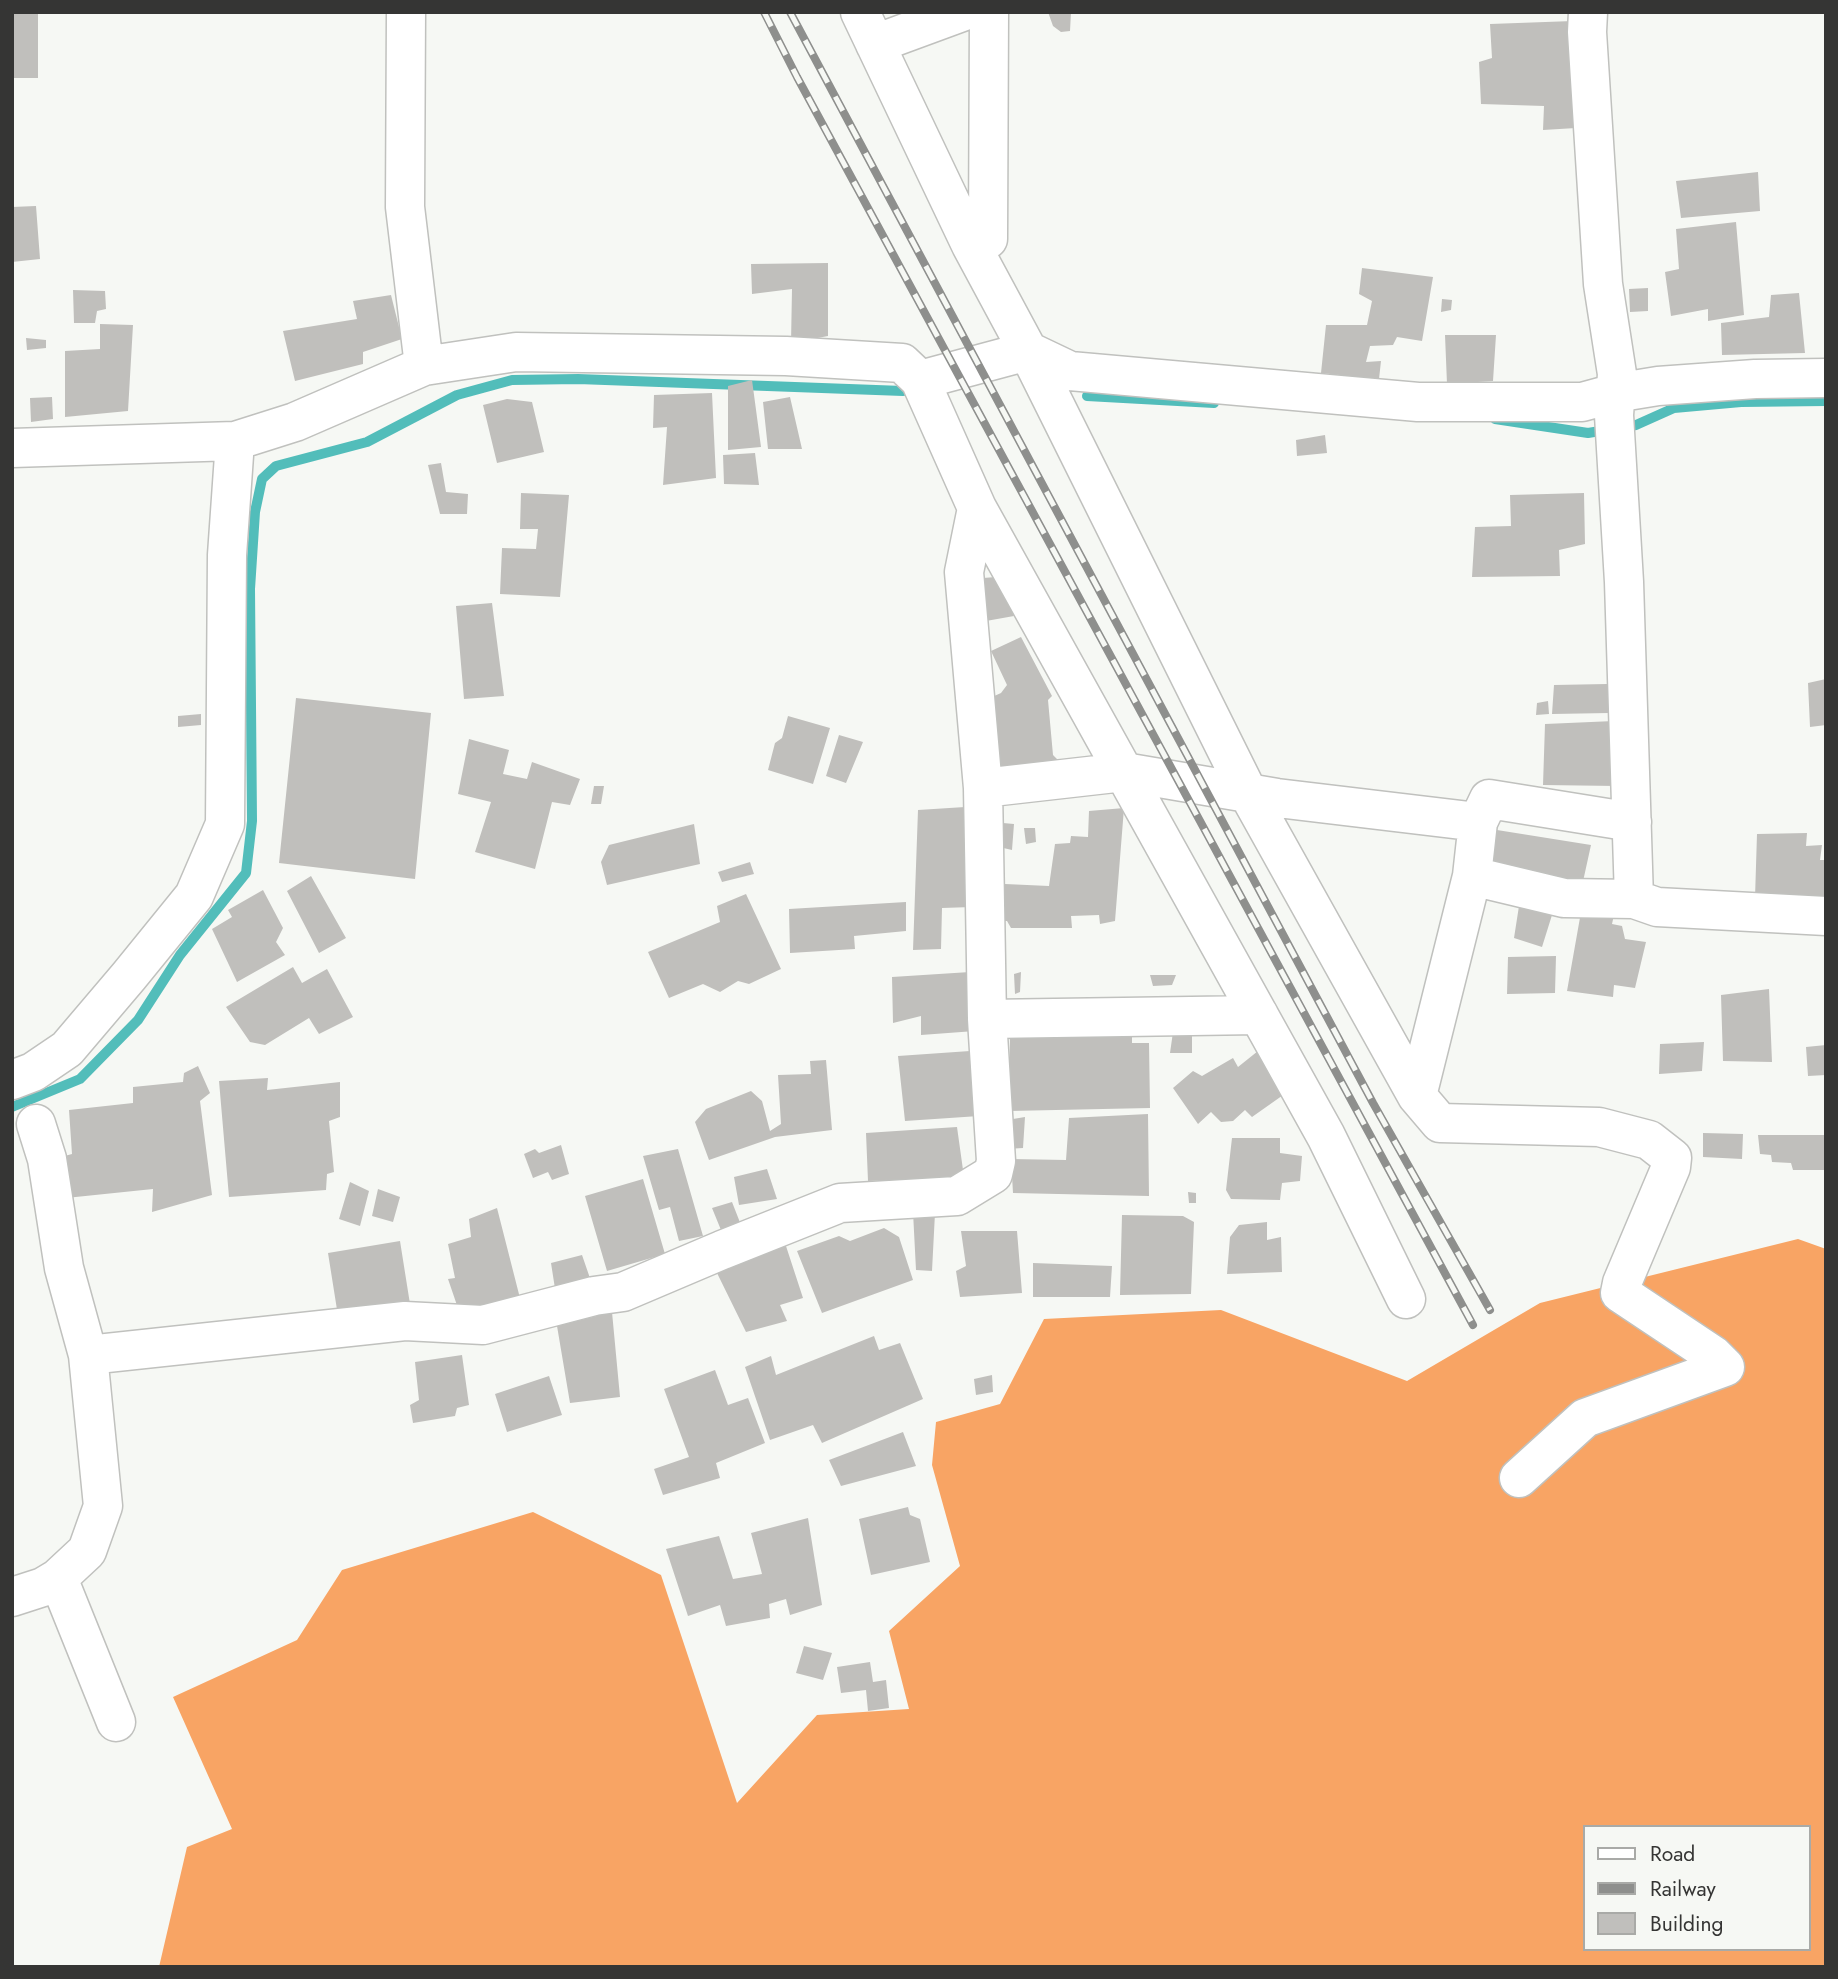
<!DOCTYPE html>
<html>
<head>
<meta charset="utf-8">
<style>
	body { margin:0 }
	#map { position:relative; width:1838px; height:1979px; overflow:hidden; background:#f6f8f4; font-family:Jost,sans-serif }
	canvas { display:block }
	.frame { position:absolute; inset:0; border:14px solid #353534; pointer-events:none }
	.legend { position:absolute; left:1583px; top:1825px; width:228px; height:126px; box-sizing:border-box; background:#f6f8f4; border:2px solid #a9aaa7; margin:0; padding:9px 12px; list-style:none; font-size:21px; color:#353534 }
	.legend li { display:flex; align-items:center; gap:14px; height:35px }
	.legend b { width:35px; border:2px solid #a9aaa7 }
</style>
</head>
<body>
<div id="map">
<canvas width="1838" height="1979"></canvas>
<div class="frame"></div>
<ul class="legend">
<li><b style="height:9px;background:#fff"></b>Road</li>
<li><b style="height:9px;background:#8e8f8d"></b>Railway</li>
<li><b style="height:19px;background:#c0bfbc"></b>Building</li>
</ul>
</div>
<script>
const c = document.querySelector('canvas').getContext('2d');
c.lineJoin = 'round';
function fill(path, color) {
  c.fillStyle = color;
  c.fill(path, 'evenodd');
}
function toPath(rows) {
  const path = new Path2D();
  for (const r of rows) {
    path.moveTo(r[0], r[1]);
    for (let i = 2; i < r.length; i += 2) path.lineTo(r[i], r[i + 1]);
  }
  return path;
}
function stroke(path, color, width, dash) {
  c.strokeStyle = color;
  c.lineWidth = width;
  c.lineCap = dash ? 'butt' : 'round';
  c.setLineDash(dash || []);
  c.stroke(path);
}
fill(toPath([
	[1798,1239,1826,1249,1826,1967,159,1967,187,1847,232,1829,173,1697,297,1640,342,1570,533,1512,661,1575,737,1803,817,1715,909,1709,889,1631,960,1566,932,1465,936,1422,1000,1404,1044,1319,1221,1310,1407,1381,1540,1303],
	[1584,1827,1808,1827,1808,1949,1584,1949]
]), '#f8a464');
stroke(toPath([
	[1087,396,1214,403],
	[1495,419,1588,433,1636,425,1674,408,1741,402,1826,401],
	[12,1107,80,1079,138,1020,180,955,246,873,252,821,250,589,255,512,262,479,276,466,367,442,457,395,512,380,578,379,903,391]
]), '#52bdba', 10);
fill(toPath([
	[12,12,38,12,38,78,12,78],
	[1048,12,1071,12,1070,31,1061,32,1053,26],
	[1573,21,1576,128,1543,130,1544,106,1481,104,1479,62,1492,58,1490,24],
	[1758,172,1760,211,1681,218,1676,181],
	[36,206,40,259,12,262,12,207],
	[1736,222,1744,315,1708,321,1708,309,1671,316,1665,272,1679,269,1676,229],
	[828,263,828,336,791,343,792,289,752,294,751,264],
	[1362,268,1433,277,1422,341,1397,337,1393,345,1370,346,1366,362,1381,361,1379,379,1321,373,1326,325,1367,325,1372,301,1359,294],
	[1648,288,1648,311,1630,312,1629,289],
	[73,290,105,291,106,309,97,311,95,323,74,323],
	[1799,293,1805,353,1722,355,1721,323,1769,317,1771,295],
	[391,295,402,339,363,352,363,364,295,381,283,331,357,319,353,301],
	[1442,299,1452,300,1451,310,1441,312],
	[100,324,133,325,128,411,65,417,65,351,100,349],
	[1445,335,1496,335,1493,381,1447,384],
	[26,338,46,340,46,348,27,350],
	[752,380,761,447,728,450,728,386],
	[712,393,716,478,663,485,667,427,653,428,654,395],
	[52,397,53,419,31,422,30,398],
	[790,397,802,449,768,449,763,402],
	[507,399,532,402,544,452,497,463,483,405],
	[1325,435,1327,453,1297,456,1296,440],
	[755,453,759,485,724,484,723,455],
	[441,463,446,492,468,494,467,514,440,514,428,465],
	[521,493,569,495,560,597,500,594,502,548,536,549,538,529,520,529],
	[1584,493,1585,544,1559,550,1560,576,1472,577,1475,527,1511,526,1510,495],
	[996,577,1014,616,986,621,983,578],
	[492,603,504,696,464,699,456,606],
	[1021,637,1052,696,1048,700,1053,755,1060,762,995,776,992,697,1001,693,1007,685,991,651],
	[1826,679,1826,725,1810,727,1808,683],
	[1607,684,1609,713,1552,714,1554,685],
	[296,698,431,713,415,879,279,863],
	[1548,701,1549,714,1536,715,1537,703],
	[201,714,201,725,178,727,178,716],
	[788,716,830,728,813,784,768,770,775,743,782,738],
	[1614,721,1617,786,1543,785,1545,724],
	[839,735,863,742,846,783,826,776],
	[469,739,509,750,503,774,527,779,532,762,580,779,570,805,552,802,535,869,475,852,491,802,458,794],
	[594,786,604,786,601,804,591,804],
	[965,807,972,907,942,908,941,949,913,950,918,810],
	[1124,808,1115,921,1100,924,1099,915,1071,916,1072,928,1011,928,1007,921,999,921,998,895,1005,893,1005,884,1049,886,1055,844,1070,843,1071,836,1088,837,1089,811],
	[1003,823,1014,824,1012,850,999,847],
	[694,824,700,864,607,885,601,862,609,845],
	[1024,828,1035,828,1036,842,1026,844],
	[1497,830,1591,845,1582,886,1489,866],
	[1807,833,1806,846,1822,845,1820,860,1826,860,1826,900,1755,898,1757,834],
	[750,862,754,874,722,882,718,872],
	[311,876,346,938,319,953,287,891],
	[263,890,283,928,276,942,285,955,237,982,212,929,232,917,228,910],
	[746,894,781,969,749,984,738,981,720,992,703,984,669,998,648,952,720,922,717,906],
	[906,902,906,931,854,936,855,949,790,953,789,909],
	[1519,906,1552,915,1542,947,1514,938],
	[1581,912,1614,915,1612,924,1622,926,1625,939,1646,942,1635,988,1614,985,1613,997,1567,991],
	[1556,956,1555,993,1507,994,1508,957],
	[293,967,302,983,327,969,353,1017,319,1034,309,1018,265,1045,250,1042,226,1007],
	[970,972,975,1031,921,1035,921,1016,893,1023,892,977],
	[1021,972,1020,992,1015,994,1014,974],
	[1150,975,1176,975,1172,985,1153,986],
	[1769,989,1772,1062,1723,1061,1721,995],
	[1132,1030,1132,1043,1149,1043,1150,1108,1009,1111,1010,1034],
	[1173,1032,1192,1035,1192,1053,1170,1053],
	[1704,1042,1702,1071,1659,1074,1660,1044],
	[1826,1045,1826,1075,1808,1076,1806,1047],
	[970,1051,979,1116,905,1121,898,1056],
	[1258,1051,1286,1093,1252,1117,1245,1110,1233,1121,1221,1122,1211,1112,1198,1124,1173,1088,1193,1071,1202,1076,1233,1058,1238,1067],
	[826,1060,832,1130,775,1137,709,1160,695,1122,706,1109,751,1091,762,1101,770,1131,781,1124,778,1075,811,1074,810,1061],
	[198,1066,210,1093,200,1101,212,1195,152,1212,153,1189,66,1198,61,1157,72,1154,69,1110,133,1103,133,1087,183,1082,184,1073],
	[268,1078,267,1090,340,1082,340,1117,329,1121,334,1172,327,1174,326,1190,229,1197,219,1081],
	[1148,1114,1149,1196,1013,1193,1011,1159,1066,1160,1069,1118],
	[1025,1117,1023,1148,1007,1149,1007,1120],
	[957,1127,964,1177,868,1181,866,1133],
	[1703,1133,1743,1134,1742,1159,1703,1157],
	[1758,1135,1826,1135,1826,1170,1793,1170,1791,1163,1772,1162,1771,1155,1760,1154],
	[1232,1138,1280,1138,1280,1153,1302,1156,1300,1181,1282,1183,1280,1200,1231,1199,1226,1190],
	[561,1145,569,1174,552,1180,548,1172,533,1178,524,1154,535,1149,539,1153],
	[678,1149,703,1236,679,1241,670,1207,659,1210,643,1156],
	[767,1169,777,1199,739,1205,734,1177],
	[643,1179,665,1254,607,1271,585,1196],
	[350,1182,369,1191,360,1226,339,1219],
	[378,1189,400,1197,393,1222,372,1216],
	[1188,1192,1196,1193,1196,1203,1189,1203],
	[732,1202,741,1225,721,1230,712,1208],
	[497,1208,522,1306,461,1317,448,1279,455,1278,448,1244,471,1237,469,1219],
	[913,1212,935,1213,932,1271,916,1270],
	[1122,1215,1183,1216,1194,1222,1191,1294,1120,1295],
	[1267,1222,1267,1240,1281,1237,1282,1272,1227,1274,1230,1237,1239,1225],
	[884,1228,899,1237,913,1280,822,1313,797,1251,839,1236,850,1241],
	[961,1231,1017,1231,1022,1293,960,1297,956,1271,966,1266],
	[400,1241,410,1304,338,1316,328,1253],
	[785,1243,803,1298,780,1305,787,1321,746,1332,717,1273],
	[582,1255,592,1284,556,1295,551,1263],
	[1033,1263,1112,1266,1110,1297,1033,1297],
	[612,1312,620,1397,570,1403,557,1326],
	[874,1336,879,1350,900,1343,923,1399,822,1443,813,1425,770,1440,745,1367,771,1356,776,1375],
	[462,1355,469,1405,457,1408,455,1416,413,1423,410,1405,419,1400,415,1362],
	[715,1370,728,1405,748,1398,765,1443,716,1463,720,1478,663,1495,654,1469,689,1457,664,1389],
	[992,1375,993,1392,976,1395,974,1379],
	[549,1376,562,1415,507,1432,495,1394],
	[903,1432,916,1466,841,1486,829,1460],
	[908,1507,910,1515,920,1519,930,1562,871,1575,859,1519],
	[808,1518,822,1605,790,1615,786,1599,769,1604,770,1618,726,1626,720,1605,688,1616,666,1549,719,1536,733,1579,762,1574,751,1533],
	[804,1646,832,1653,823,1680,796,1673],
	[870,1662,873,1682,886,1680,889,1708,868,1711,866,1690,841,1693,837,1667]
]), '#c0bfbc');
const minor = toPath([
	[406,12,405,207,424,366],
	[860,12,971,245,988,239,989,12],
	[1588,12,1587,32,1603,284,1617,374,1614,415,1624,582,1634,899],
	[875,44,962,12],
	[971,245,1028,351,1248,793,1417,1096,1440,1123,1599,1127,1649,1140,1672,1158,1671,1167,1622,1283,1620,1293,1713,1355,1725,1367,1585,1418,1519,1478],
	[920,380,1028,351,1070,371,1418,402,1582,402,1615,393,1658,386,1755,379,1826,378],
	[12,448,235,441,295,422,424,366,516,352,786,356,902,363,920,380,977,508,964,572,983,788,987,1019,996,1161,993,1174,957,1196,840,1203,722,1250,623,1292,594,1296,483,1325,405,1321,88,1355],
	[977,508,1326,1136,1406,1299],
	[983,788,1124,772,1277,798,1478,822,1472,876,1564,898,1634,899,1657,907,1826,916],
	[1478,822,1489,799,1632,822],
	[987,1019,1259,1015],
	[12,1080,33,1072,67,1049,129,976,194,896,225,824,227,555,235,441],
	[1417,1096,1472,876],
	[58,1578,116,1722],
	[12,1597,43,1587,58,1578,87,1551,103,1506,88,1355,64,1268,47,1159,36,1124]
]);
stroke(minor, '#c0c1be', 41);
stroke(minor, '#fff', 38);
const rail = toPath([
	[764,12,797,77,1473,1325],
	[790,12,1373,1103,1490,1310]
]);
stroke(rail, '#8e8f8d', 8);
stroke(rail, '#f6f8f4', 5, [16]);
</script>
</body>
</html>
